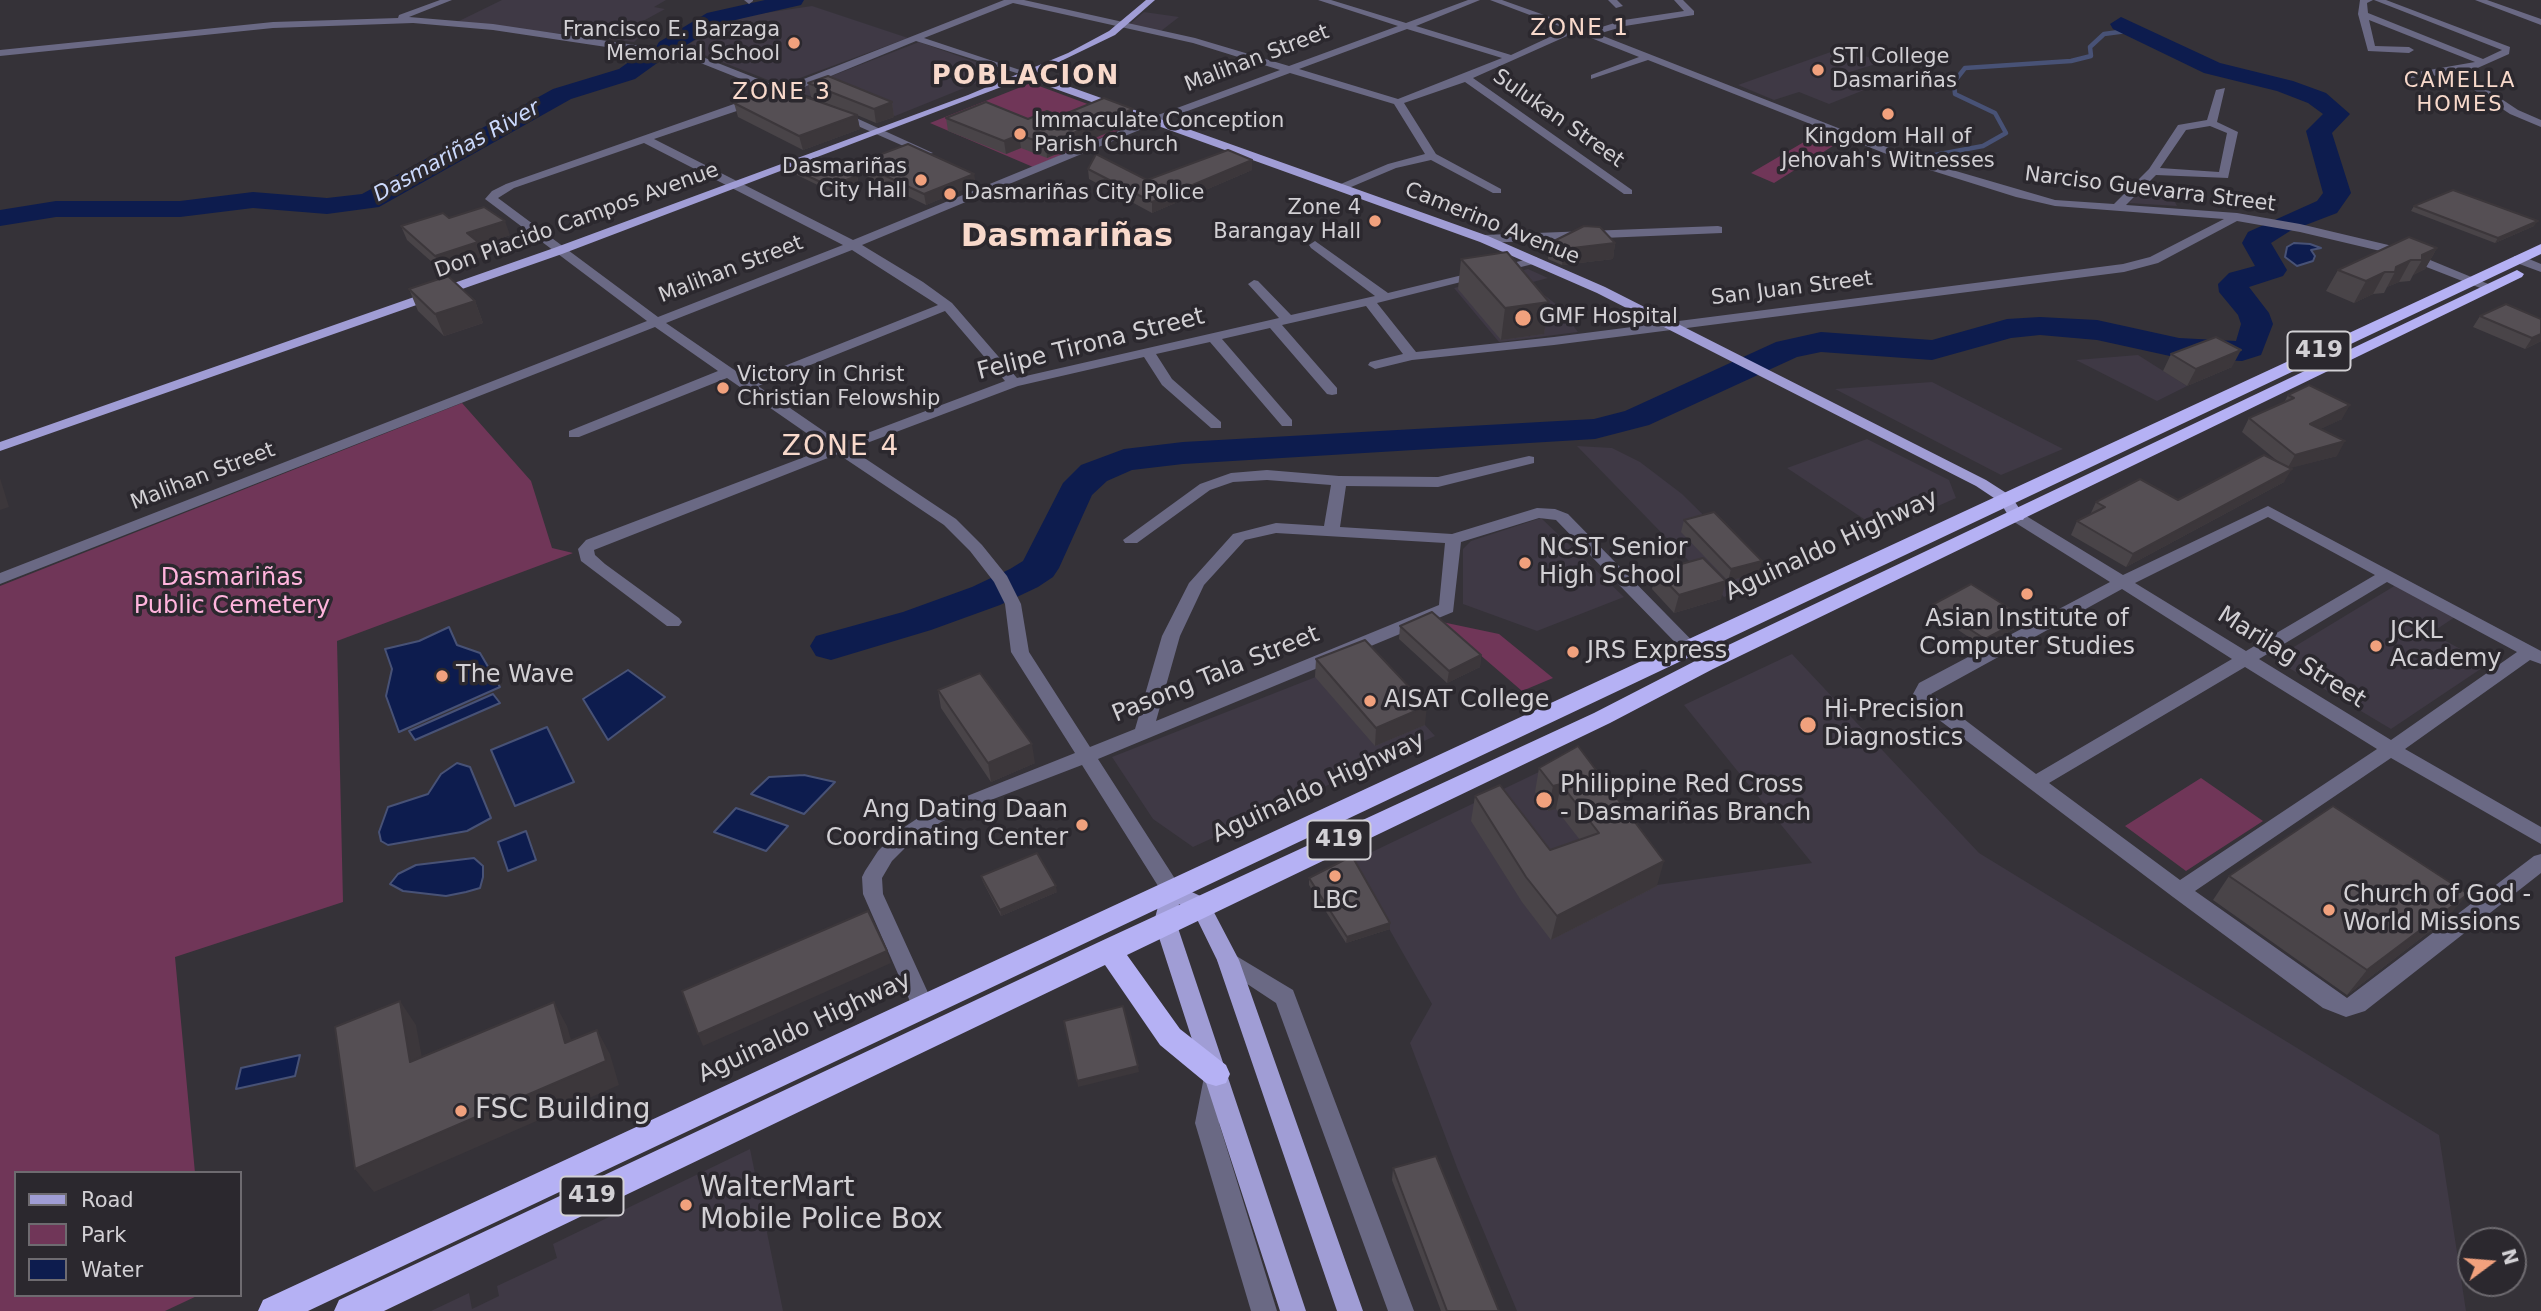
<!DOCTYPE html>
<html>
<head>
<meta charset="utf-8">
<style>
	body { margin:0 }
	#map { position:relative; width:2541px; height:1311px; overflow:hidden; background:#353238; font-family:"DejaVu Sans",sans-serif }
	canvas { display:block }
	.legend { position:absolute; left:14px; top:1171px; width:228px; height:126px; box-sizing:border-box; background:#2b282e; border:2px solid #6e6b70; margin:0; padding:9px 12px; list-style:none; font-size:21px; color:#d2d0d4 }
	.legend li { display:flex; align-items:center; gap:14px; height:35px }
	.legend b { width:35px; border:2px solid #6e6b70 }
	.north { position:absolute; left:2457px; top:1227px; width:70px; height:70px; box-sizing:border-box; background:#2b282e; border:2px solid #6e6b70; border-radius:50%; rotate:74deg; font-size:19px; font-weight:700; line-height:28px; text-align:center; color:#d2d0d4 }
	.north::after { content:''; display:block; margin:auto; width:24px; height:32px; background:#f1a17d; clip-path:polygon(50% 0,100% 100%,50% 72%,0 100%) }
</style>
</head>
<body>
<div id="map">
<canvas width="2541" height="1311"></canvas>
<ul class="legend">
<li><b style="height:9px;background:#a09dd5"></b>Road</li>
<li><b style="height:19px;background:#703658"></b>Park</li>
<li><b style="height:19px;background:#0d1c4e"></b>Water</li>
</ul>
<div class="north">N</div>
</div>
<script>
const c = document.querySelector('canvas').getContext('2d');
c.lineJoin = 'round';
function fill(path, color) {
  c.fillStyle = color;
  c.fill(path, 'evenodd');
}
function toPath(rows) {
  const path = new Path2D();
  for (const r of rows) {
    path.moveTo(r[0], r[1]);
    for (let i = 2; i < r.length; i += 2) path.lineTo(r[i], r[i + 1]);
  }
  return path;
}
function stroke(path, color, width, dash) {
  c.strokeStyle = color;
  c.lineWidth = width;
  c.lineCap = dash ? 'butt' : 'round';
  c.setLineDash(dash || []);
  c.stroke(path);
}
function label(font, color, halo, rows, align = 'center') {
  c.font = font + ' "DejaVu Sans",sans-serif';
  c.lineWidth = 7;
  c.setLineDash([]);
  c.textBaseline = 'middle';
  c.strokeStyle = halo;
  c.fillStyle = color;
  for (const [text, x, y, turn = 0] of rows) {
    c.save();
    c.translate(x, y);
    c.rotate((+turn || 0) * Math.PI / 180);
    c.textAlign = isNaN(turn) ? turn : align;
    if (halo) c.strokeText(text, 0, 0);
    c.fillText(text, 0, 0);
    c.restore();
  }
}
fill(toPath([
	[502,0,666,0,654,7,665,9,634,26,648,29,634,42,457,22],
	[812,6,908,38,781,85,699,53,680,49,724,24,751,15],
	[1144,12,1179,17,1161,31,1129,25],
	[919,42,1004,72,895,116,831,89,810,96,793,91],
	[1842,48,1882,62,1834,77,1864,90,1829,104,1799,92,1774,100,1738,85],
	[2148,183,2167,187,2177,206,2129,203],
	[1528,269,1548,278,1529,283,1557,305,1578,332,1499,342,1454,288],
	[2138,355,2187,386,2157,401,2076,360],
	[1932,382,2063,449,2001,475,1835,389],
	[1867,439,1949,480,1956,498,1882,531,1787,468],
	[1577,446,1612,448,1640,462,1682,494,1769,580,1724,597],
	[1541,518,1624,597,1537,631,1463,604,1463,549,1471,541],
	[2396,585,2455,617,2431,633,2488,664,2391,729,2274,659],
	[1792,654,1979,853,2439,1135,2466,1311,1517,1311,1458,1170,1410,1043,1432,1004,1351,862,1564,760,1657,885,1812,863,1684,705],
	[1364,658,1435,736,1193,847,1153,819,1112,757],
	[750,1149,783,1311,431,1311,469,1293,472,1309,499,1296,497,1286,557,1258,553,1244]
]), '#3f3945');
fill(toPath([
	[1031,83,1128,119,1131,125,1033,167,930,123],
	[1821,132,1844,139,1774,183,1751,173],
	[462,403,531,481,552,548,573,553,337,641,343,902,175,957,195,1173,16,1173,16,1295,199,1295,165,1311,0,1311,0,586],
	[1442,622,1499,634,1553,678,1522,691],
	[2201,778,2263,821,2186,871,2125,826]
]), '#703658');
const water = toPath([
	[2294,243,2310,244,2321,248,2311,250,2315,256,2313,261,2297,266,2285,257,2287,247,2294,243],
	[449,627,457,645,480,653,500,687,399,732,386,696,392,669,385,649,419,641,449,627],
	[628,670,665,697,608,740,583,699,628,670],
	[493,694,500,703,415,740,409,731,493,694],
	[547,727,574,782,515,806,491,750,547,727],
	[457,763,470,767,491,818,467,831,388,845,381,841,379,832,388,807,428,794,441,774,457,763],
	[804,775,835,782,804,814,751,794,769,777,804,775],
	[736,808,788,826,766,851,714,832,736,808],
	[526,831,536,860,508,871,498,842,526,831],
	[474,858,483,866,483,877,480,888,466,892,446,896,403,891,390,884,398,874,416,865,474,858],
	[300,1055,295,1076,236,1089,241,1068,300,1055]
]);
fill(water, '#0d1c4e');
stroke(water, '#485276', 2);
stroke(toPath([
	[1913,159,1983,146,2006,133,1995,113,1955,94,1954,82,1965,68,2071,61,2091,56,2090,47,2104,34,2134,30]
]), '#485276', 4.5);
fill(toPath([
	[765,0,804,0,801,5,722,23,675,52,661,52,664,56,660,61,635,79,571,99,379,207,327,214,253,208,180,217,56,217,0,226,0,210,56,201,180,201,253,192,327,198,362,194,553,89,619,69,644,51,658,51,656,47,659,42,707,13,765,0],
	[2121,17,2220,63,2293,81,2326,93,2350,114,2332,133,2351,193,2337,213,2290,231,2271,243,2287,270,2283,276,2249,287,2269,313,2273,324,2261,355,2242,361,2179,358,2097,340,2040,335,2011,338,1932,360,1821,352,1797,357,1649,425,1595,439,1183,464,1132,470,1107,481,1092,495,1059,568,1053,577,1038,587,1000,605,931,630,831,660,816,656,810,646,816,636,903,612,972,587,1010,569,1023,561,1063,483,1081,465,1124,449,1183,442,1594,419,1625,411,1776,342,1821,332,1932,340,2007,319,2040,317,2097,320,2179,338,2236,341,2241,324,2238,315,2219,292,2218,284,2229,273,2255,266,2242,243,2248,232,2317,201,2323,193,2306,131,2323,114,2308,103,2277,91,2204,73,2113,29,2110,24,2121,17]
]), '#0d1c4e');
fill(toPath([
	[440,0,452,0,409,17,493,24,695,54,781,88,1004,0,1024,0,1195,38,1289,66,1398,26,1318,0,1331,0,1406,23,1468,0,1480,0,1416,26,1511,55,1567,29,1490,0,1502,0,1589,31,1624,20,1684,11,1674,0,1683,0,1694,11,1694,15,1625,26,1598,34,1925,162,2055,200,2114,204,2149,169,2178,125,2207,120,2216,90,2225,88,2217,122,2238,132,2228,178,2156,175,2126,205,2237,213,2300,224,2401,248,2498,288,2488,291,2393,254,2300,232,2237,221,2158,263,2124,272,1554,345,1412,360,1375,369,1368,365,1370,362,1403,354,1366,306,1282,325,1337,388,1337,394,1332,395,1327,394,1270,328,1222,339,1292,420,1292,426,1282,426,1210,342,1156,354,1172,379,1221,422,1221,428,1211,428,1162,385,1144,357,1018,386,851,449,956,519,982,545,1007,576,1021,604,1029,652,1090,747,1135,729,1162,636,1189,583,1233,534,1276,523,1324,526,1331,485,1267,480,1233,482,1210,490,1137,543,1125,543,1123,540,1200,484,1231,473,1267,470,1339,476,1438,477,1529,456,1534,457,1534,463,1438,487,1346,486,1340,527,1452,534,1537,508,1555,509,1568,514,1715,664,1706,670,1700,668,1556,520,1539,518,1461,542,1453,612,1098,759,1179,885,1182,891,1179,897,1172,899,1165,897,1082,765,983,803,941,822,911,842,892,861,882,878,883,894,935,1008,932,1015,924,1017,916,1015,863,894,862,877,865,871,878,851,897,832,927,812,1075,753,1011,652,1005,604,994,582,970,551,944,525,838,454,594,550,595,555,605,564,679,618,682,622,679,626,667,626,581,561,578,549,586,540,828,448,727,378,579,437,569,437,569,431,718,371,655,327,0,584,0,573,647,321,485,199,492,191,506,184,771,91,693,60,493,30,413,23,273,28,0,56,0,50,273,22,398,18,399,15,440,0],
	[1013,3,1193,43,1280,70,1158,115,853,240,654,139,787,94,916,41,1029,77,1029,73,924,38,1013,3],
	[1407,29,1502,58,1398,99,1299,69,1407,29],
	[1576,32,1639,57,1591,75,1591,79,1648,60,1917,166,2016,197,2055,206,2224,219,2150,257,2123,264,1554,337,1416,352,1377,303,1537,263,1537,257,1388,293,1315,241,1309,245,1311,248,1375,296,1291,315,1258,281,1254,280,1248,284,1279,318,1017,378,952,303,923,282,862,245,1166,119,1290,73,1394,104,1425,154,1388,164,1336,186,1336,190,1344,190,1396,168,1431,160,1493,193,1501,193,1501,189,1436,154,1404,103,1465,82,1624,194,1632,194,1632,190,1473,78,1576,32],
	[2210,126,2227,133,2219,172,2160,168,2186,130,2210,126],
	[644,143,843,245,658,317,498,198,514,188,644,143],
	[852,250,938,305,749,380,666,323,852,250],
	[945,311,1005,381,841,443,758,386,945,311],
	[1276,533,1445,543,1439,605,1156,721,1180,636,1204,585,1245,540,1276,533],
	[744,0,753,0,753,1,749,4,744,0],
	[1608,0,1617,0,1623,6,1616,8,1608,0],
	[2360,0,2373,0,2367,3,2368,13,2483,59,2502,50,2374,0,2386,0,2510,47,2509,54,2473,70,2461,72,2518,110,2541,120,2541,127,2510,114,2450,74,2403,79,2403,75,2406,74,2475,62,2369,20,2375,46,2409,47,2414,50,2409,53,2368,51,2358,14,2360,0],
	[2475,0,2487,0,2541,19,2541,25,2475,0],
	[835,112,843,112,933,153,924,155,835,116,835,112],
	[1718,226,1722,227,1722,233,1484,243,1478,239,1484,235,1718,226],
	[2514,256,2522,256,2541,264,2541,272,2514,262,2514,256],
	[2268,506,2541,651,2541,664,2530,660,2405,749,2541,827,2541,844,2391,758,2195,891,2347,998,2534,856,2541,854,2541,873,2365,1011,2346,1017,2323,1008,2173,897,1922,707,1913,694,1919,683,2110,582,2011,520,2009,517,2011,514,2023,514,2123,575,2268,506],
	[2268,517,2375,575,2246,651,2135,583,2268,517],
	[2387,582,2517,652,2391,740,2259,659,2387,582],
	[2122,589,2232,659,2036,774,1931,694,2122,589],
	[2245,667,2377,749,2180,880,2049,783,2245,667],
	[1228,951,1293,990,1414,1311,1388,1311,1276,1003,1220,966,1217,960,1220,954,1228,951],
	[1216,1067,1224,1070,1228,1077,1219,1123,1277,1311,1251,1311,1195,1123,1204,1077,1208,1070,1216,1067]
]), '#6a6984');
fill(toPath([
	[1146,0,1155,0,1115,35,1034,74,1488,236,1605,287,1986,480,2011,496,2025,517,2023,520,2011,520,2000,502,1976,486,1597,293,1480,242,1025,78,562,254,0,451,0,442,554,248,968,95,1068,53,1109,31,1146,0],
	[1172,883,1207,899,1239,960,1363,1311,1337,1311,1217,960,1193,911,1179,904,1176,922,1306,1311,1280,1311,1154,922,1162,891,1165,885,1172,883]
]), '#a09dd5');
fill(toPath([
	[2541,244,2541,254,308,1311,258,1311,263,1300,2541,244],
	[2517,270,2524,274,2522,277,1713,669,1610,723,1127,955,1180,1029,1226,1065,1230,1074,1226,1083,1216,1086,1206,1083,1160,1045,1105,965,384,1311,334,1311,339,1300,1099,942,1594,713,1699,659,2517,270]
]), '#b5b1f4');
fill(toPath([
	[808,83,892,102,894,117,876,123,857,115,860,129,803,150,738,117,734,103,845,111,811,97],
	[1133,109,1133,122,1047,158,1021,148,1006,154,948,131,946,118,1028,119],
	[858,163,976,184,926,205,860,173],
	[1088,169,1147,180,1252,170,1152,213,1089,179],
	[795,170,857,176,858,181,830,191,797,175],
	[2414,206,2534,226,2495,243,2411,211],
	[449,218,510,235,479,246,483,256,441,270,407,240,401,226],
	[1550,243,1615,243,1613,259,1562,265,1548,259],
	[2437,248,2425,269,2413,275,2410,281,2399,282,2387,287,2384,293,2373,294,2354,303,2326,291,2338,270],
	[1461,259,1549,302,1544,334,1501,340,1458,289],
	[409,289,475,301,483,323,444,336,418,311],
	[2480,316,2541,341,2525,349,2473,327],
	[2171,354,2232,367,2187,386,2163,371],
	[2288,395,2342,419,2320,429,2337,456,2289,468,2284,482,2126,567,2071,535,2077,521,2090,515,2096,502,2178,500,2281,464,2242,432,2249,418,2284,403],
	[1684,520,1759,573,1728,581,1681,532],
	[1656,571,1721,599,1674,613,1652,589],
	[1932,605,2025,618,2022,625,1982,646,1930,611],
	[1400,626,1481,655,1480,667,1447,683,1399,639],
	[1316,659,1425,725,1375,746,1315,677],
	[938,690,1035,763,991,782,941,708],
	[1578,746,1657,886,1551,940,1522,902,1471,821,1475,796,1550,850,1580,840,1556,809,1548,811,1535,792,1539,768],
	[981,876,1057,892,1001,916,983,882],
	[2229,876,2447,918,2347,995,2213,900],
	[1309,878,1390,929,1346,943,1309,885],
	[1393,1168,1499,1311,1441,1311,1392,1180]
]), '#494448');
fill(toPath([
	[892,102,894,117,876,123,874,109],
	[1133,109,1133,122,1047,158,1046,144],
	[857,115,860,129,803,150,799,136],
	[1019,135,1021,148,1006,154,1004,141],
	[1252,160,1252,170,1152,213,1152,202],
	[974,174,976,184,926,205,924,194],
	[857,176,858,181,830,191,829,186],
	[505,221,510,235,479,246,483,256,441,270,435,256,467,233],
	[2538,221,2534,226,2495,243,2498,238],
	[1615,243,1613,259,1562,265,1564,249],
	[2437,248,2425,269,2413,275,2422,260,2422,255],
	[2411,260,2399,282,2387,287,2395,272,2396,267],
	[2385,272,2373,294,2354,303,2366,281],
	[475,301,483,323,444,336,435,314],
	[1549,302,1544,334,1501,340,1505,308],
	[2541,334,2541,341,2525,349,2532,338],
	[2241,350,2232,367,2187,386,2196,369],
	[2350,405,2342,419,2302,438,2310,424],
	[2345,441,2337,456,2287,469,2295,455],
	[2292,469,2284,482,2126,567,2133,554],
	[0,478,9,507,0,510],
	[1762,561,1759,573,1728,581,1731,569],
	[1726,581,1721,599,1674,613,1679,595],
	[2025,618,2022,625,1982,646,1985,639],
	[1481,655,1480,667,1447,683,1449,671],
	[1427,706,1425,725,1375,746,1376,728],
	[1032,744,1035,763,991,782,988,763],
	[1561,784,1556,809,1548,811,1553,786],
	[1664,861,1657,886,1551,940,1557,916],
	[1056,886,1057,892,1001,916,1000,910],
	[2468,894,2447,918,2347,995,2367,970],
	[1390,923,1390,929,1346,943,1347,937],
	[887,951,891,963,703,1046,698,1034],
	[400,1001,416,1025,427,1085,410,1062],
	[554,1002,567,1026,579,1067,565,1043],
	[597,1030,610,1054,619,1085,374,1192,355,1169],
	[1138,1066,1139,1072,1078,1087,1077,1081]
]), '#3c373b');
const building = toPath([
	[828,76,892,102,874,109,808,83,828,76],
	[780,88,857,115,799,136,734,103,780,88],
	[1104,98,1133,109,1046,144,1019,135,1004,141,946,118,986,102,1028,119,1047,111,1060,116,1104,98],
	[908,144,974,174,924,194,858,163,908,144],
	[1228,150,1252,160,1152,202,1088,169,1096,154,1147,180,1228,150],
	[824,160,857,176,829,186,795,170,824,160],
	[2453,190,2538,221,2498,238,2414,206,2453,190],
	[484,207,505,221,467,233,478,242,435,256,401,226,443,213,449,218,484,207],
	[1584,226,1600,227,1615,243,1564,249,1550,243,1584,226],
	[2409,237,2437,248,2422,255,2422,260,2411,260,2396,267,2395,272,2385,272,2366,281,2338,270,2409,237],
	[1507,252,1549,302,1505,308,1461,259,1507,252],
	[448,276,475,301,435,314,409,289,448,276],
	[2506,304,2541,319,2541,334,2532,338,2480,316,2506,304],
	[2216,337,2241,350,2196,369,2171,354,2216,337],
	[2309,385,2350,405,2310,424,2345,441,2295,455,2249,418,2294,398,2288,395,2309,385],
	[2264,455,2292,469,2133,554,2077,521,2105,507,2096,502,2140,479,2178,500,2264,455],
	[1714,512,1762,561,1731,569,1684,520,1714,512],
	[1703,558,1726,581,1679,595,1656,571,1703,558],
	[1971,584,2025,618,1985,639,1932,605,1971,584],
	[1432,612,1481,655,1449,671,1400,626,1432,612],
	[1365,640,1427,706,1376,728,1316,659,1365,640],
	[980,673,1032,744,988,763,938,690,980,673],
	[1578,746,1664,861,1557,916,1526,877,1475,796,1500,785,1550,850,1599,833,1561,784,1553,786,1539,768,1578,746],
	[2333,806,2468,894,2367,970,2229,876,2333,806],
	[1037,853,1056,886,1000,910,981,876,1037,853],
	[1352,856,1390,923,1347,937,1309,878,1352,856],
	[868,911,887,951,698,1034,682,991,868,911],
	[400,1001,410,1062,554,1002,565,1043,597,1030,606,1061,355,1169,335,1027,400,1001],
	[1123,1006,1138,1066,1077,1081,1064,1021,1123,1006],
	[1436,1156,1499,1311,1447,1311,1393,1168,1436,1156]
]);
fill(building, '#554f54');
stroke(building, '#3c373b', 2);
for (const [x, y, r, color] of [
	[794,43,7,"#f1a17d"],
	[1818,70,7,"#f1a17d"],
	[1888,114,7,"#f1a17d"],
	[1020,134,7,"#f1a17d"],
	[921,180,7,"#f1a17d"],
	[950,194,7,"#f1a17d"],
	[1375,221,7,"#f1a17d"],
	[1523,318,9,"#f1a17d"],
	[723,388,7,"#f1a17d"],
	[1525,563,7,"#f1a17d"],
	[2027,594,7,"#f1a17d"],
	[2376,646,7,"#f1a17d"],
	[1573,652,7,"#f1a17d"],
	[442,676,7,"#f1a17d"],
	[1370,701,7,"#f1a17d"],
	[1808,725,9,"#f1a17d"],
	[1544,800,9,"#f1a17d"],
	[1082,825,7,"#f1a17d"],
	[1335,876,7,"#f1a17d"],
	[2329,910,7,"#f1a17d"],
	[461,1111,7,"#f1a17d"],
	[686,1205,7,"#f1a17d"]
]) {
  const dot = new Path2D();
  dot.arc(x, y, r, 0, 2 * Math.PI);
  c.fillStyle = color;
  c.fill(dot);
  stroke(dot, '#2b282e', 2.5);
}
label('21px', '#d2d0d4', '#2b282e', [
	["Francisco E. Barzaga",780,31,"right"],
	["Memorial School",780,55,"right"],
	["STI College",1832,58],
	["Dasmariñas",1832,82],
	["Immaculate Conception",1034,122],
	["Parish Church",1034,146],
	["Kingdom Hall of",1888,138,"center"],
	["Jehovah's Witnesses",1888,162,"center"],
	["Dasmariñas",907,168,"right"],
	["City Hall",907,192,"right"],
	["Dasmariñas City Police",964,194],
	["Zone 4",1361,209,"right"],
	["Barangay Hall",1361,233,"right"],
	["GMF Hospital",1539,318],
	["Victory in Christ",737,376],
	["Christian Felowship",737,400]
], 'left');
label('21px', '#d2d0d4', '#2b282e', [
	["Malihan Street",1257,59,-21],
	["Sulukan Street",1558,119,35],
	["Narciso Guevarra Street",2150,190,7],
	["Don Placido Campos Avenue",577,221,-20],
	["Camerino Avenue",1492,224,22],
	["Malihan Street",731,270,-21],
	["San Juan Street",1792,289,-7],
	["Malihan Street",203,477,-21]
]);
c.letterSpacing = '2px';
label('21px', '#f8d9cb', '#2b282e', [
	["CAMELLA",2460,82],
	["HOMES",2460,106]
]);
c.letterSpacing = '0px';
label('italic 21px', '#cbd9fc', '#2b282e', [
	["Dasmariñas River",457,152,-29]
]);
c.letterSpacing = '2px';
label('23px', '#f8d9cb', '#2b282e', [
	["ZONE 1",1580,29],
	["ZONE 3",782,93]
]);
c.letterSpacing = '0px';
for (const [x, y, w] of [
	[2319,351,63],
	[1339,840,63],
	[592,1196,63]
]) {
  const box = new Path2D();
  box.roundRect(x - w / 2, y - 19.5, w, 39, 5);
  c.fillStyle = '#2b282e';
  c.fill(box);
  stroke(box, '#d2d0d4', 2);
}
label('bold 23px', '#d2d0d4', null, [
	["419",2319,351],
	["419",1339,840],
	["419",592,1196]
]);
label('24px', '#d2d0d4', '#2b282e', [
	["Felipe Tirona Street",1091,345,-14],
	["Aguinaldo Highway",1832,546,-25],
	["Marilag Street",2291,658,32],
	["Pasong Tala Street",1216,675,-22],
	["Aguinaldo Highway",1319,788,-25],
	["Aguinaldo Highway",805,1028,-25]
]);
label('24px', '#d2d0d4', '#2b282e', [
	["NCST Senior",1539,549],
	["High School",1539,577],
	["Asian Institute of",2027,620,"center"],
	["Computer Studies",2027,648,"center"],
	["JCKL",2390,632],
	["Academy",2390,660],
	["JRS Express",1587,652],
	["The Wave",456,676],
	["AISAT College",1384,701],
	["Hi-Precision",1824,711],
	["Diagnostics",1824,739],
	["Philippine Red Cross",1560,786],
	["- Dasmariñas Branch",1560,814],
	["Ang Dating Daan",1068,811,"right"],
	["Coordinating Center",1068,839,"right"],
	["Church of God -",2343,896],
	["World Missions",2343,924],
	["LBC",1335,902,"center"]
], 'left');
label('24px', '#ffb4dd', '#2b282e', [
	["Dasmariñas",232,579],
	["Public Cemetery",232,607]
]);
c.letterSpacing = '2px';
label('bold 26px', '#f8d9cb', '#2b282e', [
	["POBLACION",1026,77]
]);
c.letterSpacing = '0px';
c.letterSpacing = '2px';
label('28px', '#f8d9cb', '#2b282e', [
	["ZONE 4",841,448]
]);
c.letterSpacing = '0px';
label('28px', '#d2d0d4', '#2b282e', [
	["FSC Building",475,1111],
	["WalterMart",700,1189],
	["Mobile Police Box",700,1221]
], 'left');
label('bold 32px', '#f8d9cb', '#2b282e', [
	["Dasmariñas",1067,238]
]);
</script>
</body>
</html>
